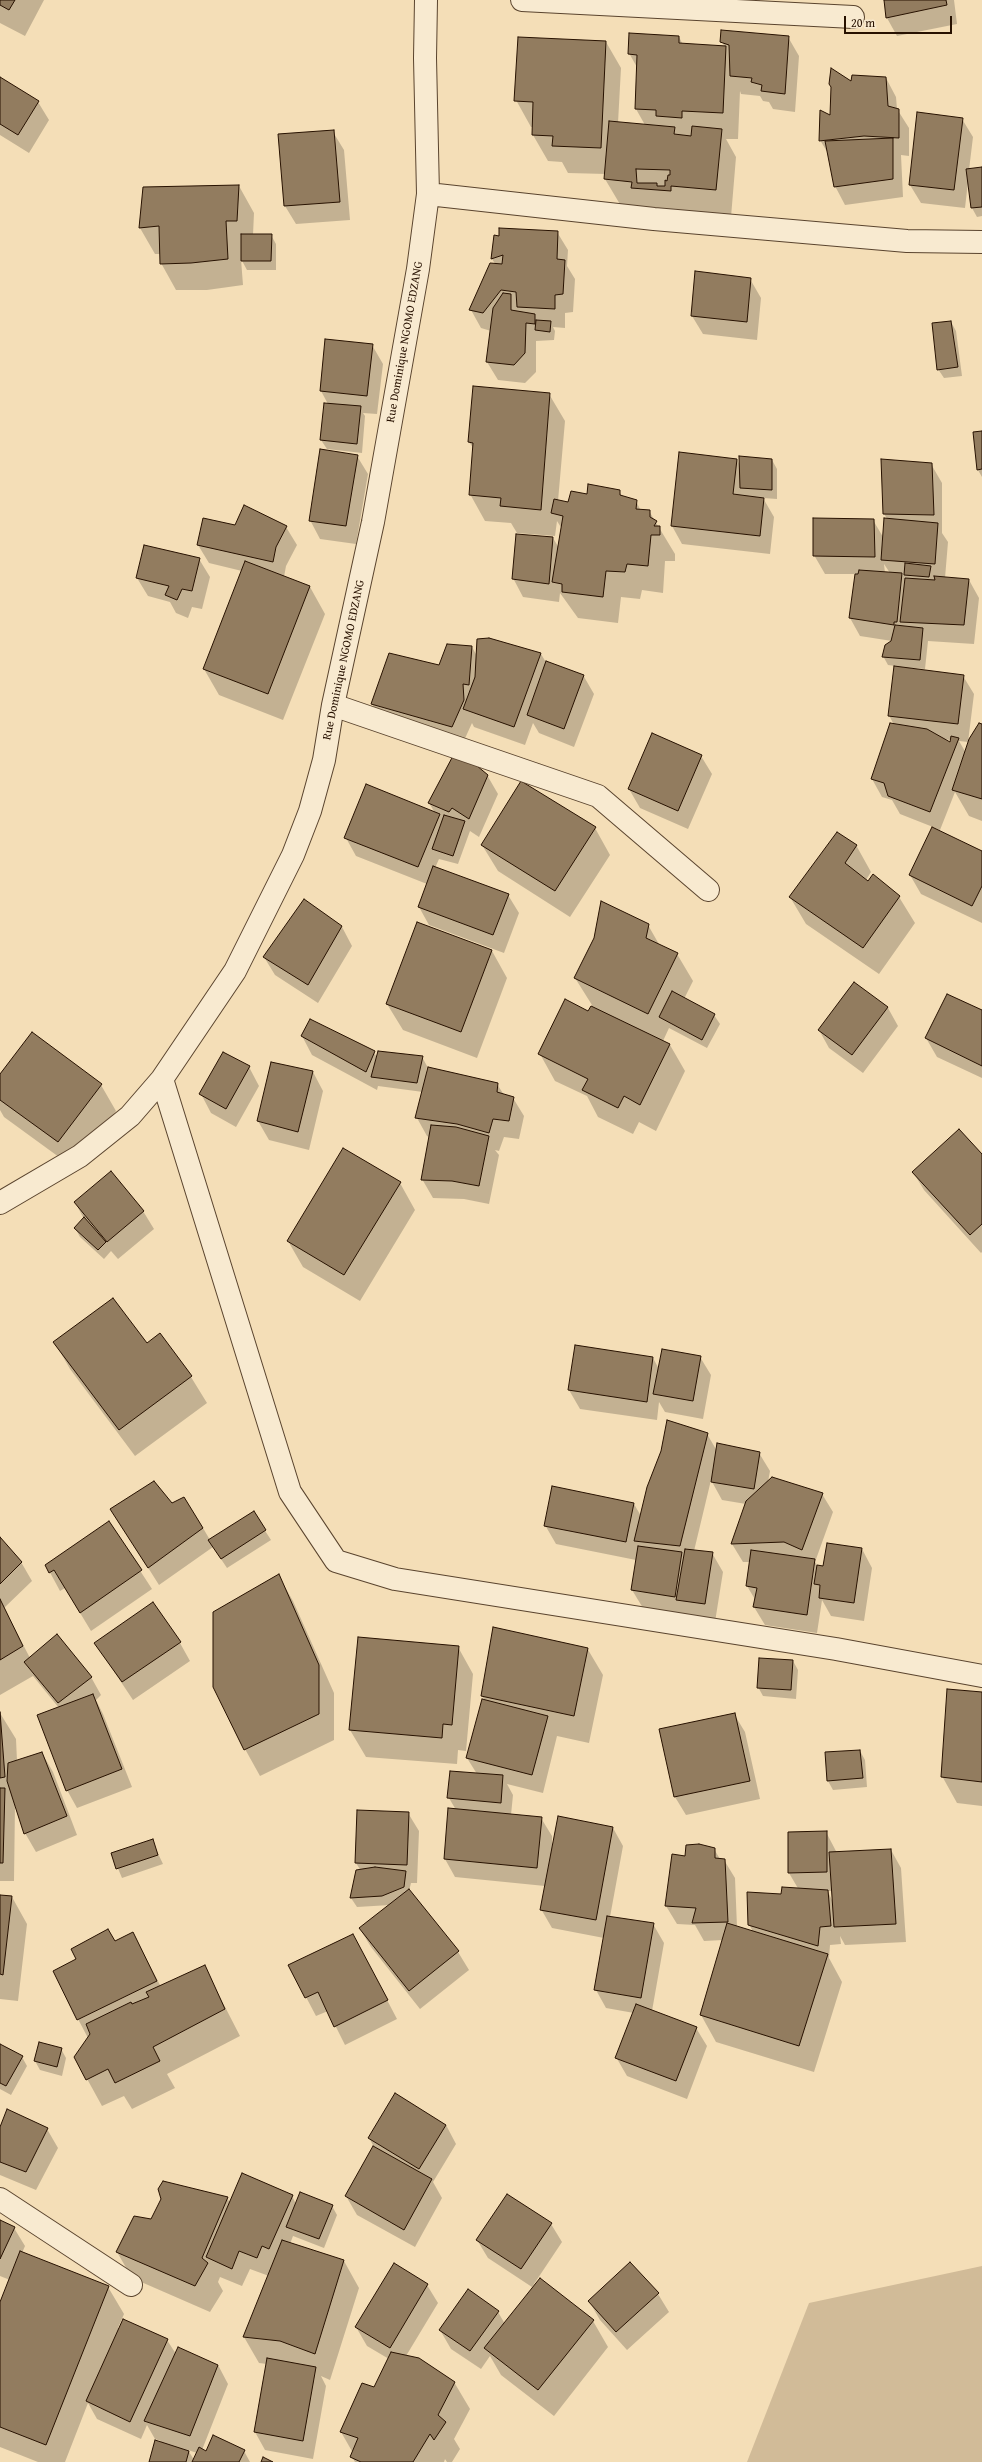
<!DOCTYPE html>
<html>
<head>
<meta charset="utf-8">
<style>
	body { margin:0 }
	#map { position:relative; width:982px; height:2462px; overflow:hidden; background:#f4deb7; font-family:"Gentium Book Plus",serif }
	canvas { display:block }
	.scale { position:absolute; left:844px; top:16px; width:108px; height:18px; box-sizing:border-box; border:2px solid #271100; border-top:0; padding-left:5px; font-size:12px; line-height:14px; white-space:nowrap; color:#271100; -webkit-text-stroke:3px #f8ead0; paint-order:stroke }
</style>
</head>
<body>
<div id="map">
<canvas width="982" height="2462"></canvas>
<div class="scale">20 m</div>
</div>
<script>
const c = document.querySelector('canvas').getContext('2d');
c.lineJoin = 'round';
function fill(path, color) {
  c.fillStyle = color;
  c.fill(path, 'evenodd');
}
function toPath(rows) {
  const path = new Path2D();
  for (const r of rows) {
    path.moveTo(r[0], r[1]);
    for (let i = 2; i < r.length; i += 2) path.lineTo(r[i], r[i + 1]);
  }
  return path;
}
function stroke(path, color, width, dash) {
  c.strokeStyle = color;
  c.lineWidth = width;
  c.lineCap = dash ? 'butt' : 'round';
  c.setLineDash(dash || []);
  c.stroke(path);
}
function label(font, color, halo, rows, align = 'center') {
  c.font = font + ' "Gentium Book Plus",serif';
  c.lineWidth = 3;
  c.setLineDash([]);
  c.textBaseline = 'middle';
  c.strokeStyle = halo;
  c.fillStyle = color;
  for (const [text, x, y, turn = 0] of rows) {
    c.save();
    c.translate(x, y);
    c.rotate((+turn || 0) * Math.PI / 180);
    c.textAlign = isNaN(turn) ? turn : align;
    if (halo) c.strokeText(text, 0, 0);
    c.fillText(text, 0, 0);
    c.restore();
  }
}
fill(toPath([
	[982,2266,982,2462,747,2462,809,2303]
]), '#d1bb98');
fill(toPath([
	[0,0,44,0,25,36,0,23],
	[698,0,760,0,759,14],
	[885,0,954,0,957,24,897,36,887,18],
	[679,37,683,45,725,47,722,42,788,37,799,56,795,112,773,109,769,102,763,101,760,96,741,94,740,91,738,139,726,139,736,157,731,217,621,206,605,179,606,174,568,173,562,162,548,161,533,135,533,127,531,127,516,100,606,42,621,68,618,123,645,125,636,109,638,69,629,53],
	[0,77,38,102,49,120,29,153,0,135],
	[886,78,896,97,897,109,909,128,909,156,901,155,903,197,845,205,835,186,829,155,820,140,831,116,832,89,852,82],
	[962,119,973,137,969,170,982,168,982,216,977,217,972,208,968,182,965,208,921,203,910,185],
	[333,132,344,150,350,220,296,224,285,206],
	[239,186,254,213,253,235,271,235,276,244,276,270,247,270,241,259,243,285,207,290,176,290,161,263,160,254,155,254,140,228],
	[557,232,568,250,567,266,575,279,573,312,565,313,565,328,553,327,555,331,554,340,536,341,536,372,525,383,498,380,487,362,491,331,481,328,471,310,496,265,492,259,495,236],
	[750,279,761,298,757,340,703,334,692,316],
	[951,322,956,331,962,376,944,378,938,369],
	[372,345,383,364,377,414,363,413,365,416,362,453,327,449,321,440,328,404,321,391],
	[549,394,565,421,558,501,569,503,588,496,619,491,623,498,636,501,641,511,649,511,675,554,675,561,665,561,663,593,642,590,640,599,621,597,618,623,578,618,560,593,559,602,523,597,513,578,553,538,559,548,562,529,557,521,555,536,517,533,511,523,485,521,470,494,474,449,469,442],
	[982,432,982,477,978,470],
	[357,456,368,474,356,544,320,539,310,520],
	[737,459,740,466,772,460,777,469,777,499,763,498,774,517,770,554,682,544,672,526],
	[931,464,942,483,942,533,948,542,945,578,969,580,979,598,974,644,928,641,925,669,911,668,911,669,963,676,974,694,968,742,959,741,966,753,982,725,982,821,969,816,955,792,940,830,933,829,982,853,982,923,921,894,910,875,933,827,900,814,892,800,882,797,872,779,894,725,889,715,895,666,888,665,883,656,892,641,860,636,850,618,856,574,825,574,814,555,873,520,883,537,888,520,884,514],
	[884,564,890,573,885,573],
	[942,739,951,740,950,744],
	[236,526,286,527,297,545,286,566,284,577,310,587,325,614,283,720,219,695,204,669,242,571,209,563,198,545],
	[199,559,210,577,202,609,192,607,188,618,176,613,170,602,148,596,137,578],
	[472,647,477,656,541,654,547,664,583,675,594,694,574,747,539,733,533,723,525,745,474,727,472,723,462,745,383,722,372,704],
	[701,756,712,774,688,829,640,808,629,789],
	[487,775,498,794,479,837,470,831,458,864,439,859,435,868,508,895,519,913,504,953,429,925,419,907,427,884,356,856,346,838,435,813,429,803],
	[595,828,610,855,570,917,498,871,482,845],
	[856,845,871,872,866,880,899,897,915,923,879,974,806,924,790,897],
	[304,900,342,927,352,946,318,1003,275,975,264,957],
	[418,923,492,951,507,978,477,1058,403,1030,387,1004],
	[648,925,660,946,677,954,693,981,684,999,714,1015,720,1024,707,1048,669,1028,663,1041,670,1045,685,1071,656,1131,639,1122,633,1134,598,1117,587,1096,555,1081,540,1054,589,1012,592,1005,575,978],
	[854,983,888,1008,898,1026,863,1073,829,1048,819,1030],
	[982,1012,982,1078,937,1057,926,1038],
	[302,1036,374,1052,377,1058,422,1057,427,1066,426,1074,497,1084,504,1095,513,1098,524,1116,519,1139,504,1137,499,1151,495,1150,499,1155,489,1204,464,1199,433,1198,422,1179,429,1137,427,1136,417,1118,423,1092,378,1086,377,1090,312,1055],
	[249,1067,259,1086,236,1127,211,1113,201,1094],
	[313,1072,323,1091,309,1150,269,1140,258,1121],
	[0,1076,101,1085,116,1111,74,1168,4,1117,0,1110],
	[982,1156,982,1252,981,1253,924,1190,913,1172],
	[400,1183,415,1210,360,1301,303,1267,288,1241],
	[75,1202,143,1211,154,1229,118,1259,111,1251,104,1259,80,1237,75,1228,84,1219],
	[160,1334,191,1377,207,1403,135,1456,70,1369,55,1343,146,1344],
	[576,1346,653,1358,659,1369,700,1357,711,1375,703,1419,665,1412,659,1402,657,1420,580,1409,569,1390],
	[707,1434,717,1451,759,1453,770,1471,768,1482,822,1494,833,1512,815,1562,818,1566,824,1567,828,1544,862,1549,872,1568,864,1621,831,1616,822,1600,817,1633,765,1625,754,1607,756,1601,747,1586,750,1562,743,1562,732,1544,746,1504,722,1500,711,1480,694,1551,712,1553,723,1572,715,1622,643,1608,632,1590,636,1560,556,1544,545,1525,634,1504,641,1516],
	[171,1504,203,1528,210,1540,253,1512,271,1540,227,1568,213,1547,159,1585,111,1509],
	[109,1523,152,1589,91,1631,65,1588,60,1591,46,1565],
	[0,1539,21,1562,32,1581,4,1608,30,1658,91,1677,101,1695,96,1700,103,1714,132,1787,77,1808,67,1790,59,1708,33,1676,0,1695],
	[278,1575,293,1601,334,1693,334,1740,260,1776,245,1749],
	[95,1643,180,1643,190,1661,133,1700],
	[458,1647,473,1674,466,1751,458,1750,457,1764,366,1757,350,1730],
	[587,1648,603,1675,589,1743,557,1736,543,1793,507,1784,513,1795,511,1815,541,1818,552,1836,552,1852,613,1828,623,1846,610,1917,653,1924,664,1943,652,2011,696,2028,707,2046,687,2099,627,2076,616,2057,634,2013,606,2008,596,1990,604,1938,552,1928,541,1909,545,1886,455,1877,445,1859,456,1810,449,1798,477,1774,467,1758,485,1701,482,1696],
	[793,1661,798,1670,796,1699,763,1696,758,1687],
	[982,1693,982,1806,957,1803,942,1776],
	[0,1713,16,1739,17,1761,42,1753,53,1772,77,1835,36,1852,25,1833,15,1804,14,1881,0,1881],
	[734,1714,745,1732,760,1799,686,1815,675,1797,660,1730],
	[860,1751,865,1760,867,1787,833,1790,828,1781],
	[408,1813,419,1831,417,1883,411,1883,409,1891,458,1952,469,1970,420,2009,371,1947,360,1929,390,1905,357,1907,351,1898,361,1871,356,1863],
	[826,1832,837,1853,891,1850,901,1868,906,1942,845,1945,840,1936,841,1944,830,1945,829,1958,842,1982,814,2072,716,2042,701,2015,723,1940,704,1941,695,1925,677,1924,666,1906,686,1857,714,1849,720,1859,724,1860,735,1878,737,1927,753,1932,749,1924,782,1895,799,1890,789,1873],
	[827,1891,832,1891,833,1902,829,1894],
	[152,1841,163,1864,122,1878,112,1854],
	[0,1896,12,1897,27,1924,18,2001,0,1999],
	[133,1933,161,1987,204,1966,240,2036,167,2074,175,2088,132,2109,124,2096,102,2106,75,2057,88,2038,78,2019,115,1942],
	[363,1954,397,2019,345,2045,328,2011,316,2016,306,1997],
	[0,2047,22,2057,27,2066,11,2095,0,2089],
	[61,2049,66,2058,62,2076,40,2070,35,2061],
	[446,2125,456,2144,433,2182,442,2198,415,2247,357,2215,346,2196,374,2147,369,2138],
	[0,2129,47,2129,58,2148,36,2190,0,2175],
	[292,2196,296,2204,332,2206,337,2215,324,2248,293,2236,290,2244,344,2261,359,2288,330,2380,321,2376,326,2386,313,2459,265,2450,255,2432,267,2364,259,2363,244,2337,269,2276,250,2269,242,2286,220,2277,218,2282,223,2291,210,2312,132,2278,117,2252,151,2220,227,2198,230,2203],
	[0,2221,14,2228,25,2246,22,2253,108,2287,124,2314,118,2328,167,2340,176,2354,218,2365,228,2384,202,2450,207,2453,244,2451,250,2462,150,2462,161,2441,155,2439,147,2425,141,2439,97,2419,88,2403,65,2462,38,2462,0,2447,0,2305,10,2280,0,2276],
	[188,2450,197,2453,194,2460],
	[551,2224,562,2242,532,2287,488,2258,477,2240],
	[427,2285,438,2303,406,2356,454,2382,470,2409,454,2439,460,2449,452,2462,447,2462,445,2459,444,2462,355,2462,352,2457,353,2453,341,2432,375,2388,389,2359,367,2346,356,2327],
	[658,2294,669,2312,627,2350,600,2320,589,2301],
	[498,2312,505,2324,593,2321,608,2347,554,2416,501,2375,490,2356,481,2369,451,2349,440,2330]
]), '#0003');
const building = toPath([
	[0,0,15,0,9,10,0,5,0,0],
	[884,0,946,0,947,5,886,18,884,0],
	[721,30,789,36,785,94,761,91,762,85,751,82,752,78,730,76,729,45,720,42,721,30],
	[629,33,679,36,679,43,726,46,723,113,682,111,682,118,656,116,656,110,635,109,637,55,628,54,629,33],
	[518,37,606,41,601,148,552,146,553,136,532,135,533,102,514,101,518,37],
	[831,68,851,81,852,75,886,77,888,106,899,109,899,138,864,136,819,141,820,110,830,115,831,87,829,84,831,68],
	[0,77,39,101,18,135,0,124,0,77],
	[917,112,963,118,954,190,909,185,917,112],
	[609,121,675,127,674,134,691,136,692,126,722,129,716,190,671,186,671,191,631,188,632,182,604,179,609,121],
	[636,169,670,170,670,175,668,175,667,181,665,180,665,186,657,186,657,183,637,183,636,169],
	[334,130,340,202,284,206,278,134,334,130],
	[893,138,893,179,834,187,825,141,893,138],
	[982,167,982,207,971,208,966,169,982,167],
	[239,185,237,221,226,221,228,259,191,263,160,264,159,226,139,228,143,187,239,185],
	[499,228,558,231,557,259,565,260,563,294,555,295,555,309,517,307,516,292,501,290,483,313,469,310,490,263,502,264,503,255,491,259,494,235,499,236,499,228],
	[241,234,272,234,271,261,241,261,241,234],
	[695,271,751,278,747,322,691,316,695,271],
	[503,293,511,294,511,310,535,314,535,324,526,323,525,353,514,365,486,362,493,308,503,293],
	[536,320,551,321,550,332,535,330,536,320],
	[951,321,958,367,937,370,932,323,951,321],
	[325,339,373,344,367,396,320,391,325,339],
	[473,386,550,393,541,510,500,506,501,498,469,495,473,443,468,442,473,386],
	[324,403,361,406,357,444,320,440,324,403],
	[982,431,982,469,977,470,973,432,982,431],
	[320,449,358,455,346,526,309,521,320,449],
	[679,452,737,459,733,494,764,498,760,536,671,526,679,452],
	[739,456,772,459,772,490,740,488,739,456],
	[881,459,932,463,934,515,883,514,881,459],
	[588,484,620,490,620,495,637,500,636,509,650,510,650,517,657,521,654,526,660,526,660,535,651,535,648,566,627,564,625,572,606,571,603,597,562,592,562,584,552,582,563,516,551,513,554,499,568,502,571,491,587,494,588,484],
	[244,505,287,526,276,547,273,562,197,545,203,518,235,525,244,505],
	[813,518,874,519,875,557,813,556,813,518],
	[884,518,938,523,935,564,881,560,884,518],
	[516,534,553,537,549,584,512,579,516,534],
	[144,545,200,558,192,591,182,589,177,600,165,595,169,586,136,578,144,545],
	[245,561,310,586,268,694,203,669,245,561],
	[905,563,931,566,929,577,904,575,905,563],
	[859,570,902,573,897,622,894,622,894,625,849,618,855,574,858,574,859,570],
	[934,576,969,579,964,625,900,622,905,578,935,580,934,576],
	[895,625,923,628,920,660,882,657,885,645,891,641,895,625],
	[489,638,541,653,514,727,463,709,475,677,477,639,489,638],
	[447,644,472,646,469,685,463,684,464,700,452,727,371,704,389,653,439,665,447,644],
	[546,661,584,675,564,729,527,715,546,661],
	[894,666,964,675,958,724,888,716,894,666],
	[890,723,927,729,950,742,951,736,959,738,930,812,888,796,884,783,871,779,890,723],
	[979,723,982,724,982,799,952,790,969,739,979,723],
	[652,733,702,755,678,811,628,789,652,733],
	[454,754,471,761,488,775,469,819,452,808,449,812,428,803,454,754],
	[521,781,596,827,555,891,481,845,521,781],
	[366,784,440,814,418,867,344,838,366,784],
	[444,815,465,821,453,856,432,849,444,815],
	[932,827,982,851,982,886,972,906,909,875,932,827],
	[837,832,857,845,845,863,868,881,873,874,900,896,863,948,789,897,837,832],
	[433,866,509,894,493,935,418,907,433,866],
	[304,899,342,926,308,985,263,957,304,899],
	[601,901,649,924,646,938,678,953,648,1014,574,978,594,938,601,901],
	[417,922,492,950,461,1032,386,1004,417,922],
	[854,982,888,1007,852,1055,818,1030,854,982],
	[672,991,715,1014,702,1040,659,1017,672,991],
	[947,994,982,1010,982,1066,925,1038,947,994],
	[565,999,588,1011,591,1006,670,1044,640,1105,624,1096,618,1108,582,1090,588,1079,538,1054,565,999],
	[310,1019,375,1051,366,1072,301,1036,310,1019],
	[32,1032,102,1084,58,1142,0,1100,0,1074,32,1032],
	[378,1051,423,1056,417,1083,371,1077,378,1051],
	[223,1052,250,1066,226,1109,199,1094,223,1052],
	[271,1062,313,1071,298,1132,257,1121,271,1062],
	[428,1067,498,1083,497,1092,514,1097,509,1121,493,1119,489,1133,457,1124,415,1118,428,1067],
	[431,1125,456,1127,489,1136,479,1186,452,1181,421,1180,431,1125],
	[959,1129,982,1154,982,1224,970,1235,912,1172,959,1129],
	[343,1148,401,1182,344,1275,287,1241,343,1148],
	[111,1171,144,1211,107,1242,74,1202,111,1171],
	[84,1217,106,1242,98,1250,74,1228,84,1217],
	[113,1298,147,1343,160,1333,192,1376,119,1430,53,1342,113,1298],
	[575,1345,653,1357,647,1402,568,1390,575,1345],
	[662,1349,701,1356,693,1401,653,1394,662,1349],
	[667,1420,708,1433,680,1546,634,1541,647,1487,661,1451,667,1420],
	[717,1443,760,1452,754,1489,711,1482,717,1443],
	[772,1477,823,1493,802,1550,784,1542,731,1544,746,1501,772,1477],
	[154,1481,172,1503,184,1497,203,1528,148,1568,110,1509,154,1481],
	[552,1486,634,1503,626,1542,544,1526,552,1486],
	[254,1511,266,1530,221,1559,208,1540,254,1511],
	[109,1521,142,1570,80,1613,54,1570,49,1573,45,1565,109,1521],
	[0,1537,22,1562,0,1584,0,1537],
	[827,1543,862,1548,854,1603,819,1598,820,1585,814,1584,817,1565,823,1566,827,1543],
	[638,1546,682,1552,675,1597,631,1590,638,1546],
	[685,1549,713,1552,705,1604,676,1600,685,1549],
	[751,1550,815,1559,807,1615,753,1607,757,1588,746,1586,751,1550],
	[279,1574,319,1665,319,1714,244,1750,213,1687,213,1612,279,1574],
	[0,1599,23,1646,0,1660,0,1599],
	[153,1602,181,1642,122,1682,94,1643,153,1602],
	[493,1627,588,1648,574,1716,481,1696,493,1627],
	[57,1634,92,1677,58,1703,24,1662,57,1634],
	[358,1637,459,1646,452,1725,443,1724,442,1738,349,1730,358,1637],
	[759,1658,793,1660,791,1690,757,1688,759,1658],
	[947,1689,982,1692,982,1782,941,1777,947,1689],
	[93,1694,122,1769,66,1791,37,1715,93,1694],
	[482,1699,548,1716,532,1775,466,1758,482,1699],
	[0,1712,5,1777,0,1778,0,1712],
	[735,1713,750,1781,674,1797,659,1729,735,1713],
	[860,1750,863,1778,827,1781,825,1752,860,1750],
	[42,1752,67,1816,24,1834,7,1781,8,1763,42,1752],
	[450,1771,503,1775,501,1803,447,1798,450,1771],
	[0,1788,5,1788,3,1863,0,1863,0,1788],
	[448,1808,542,1817,537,1868,444,1859,448,1808],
	[357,1810,409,1812,407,1865,355,1863,357,1810],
	[558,1816,613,1827,596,1920,540,1910,558,1816],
	[827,1831,827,1872,788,1873,788,1832,827,1831],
	[153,1839,158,1855,116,1869,111,1853,153,1839],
	[699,1844,715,1848,715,1858,725,1859,728,1922,692,1923,696,1908,665,1906,672,1854,685,1856,686,1845,699,1844],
	[891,1849,896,1924,834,1927,829,1852,891,1849],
	[375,1867,406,1871,404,1887,382,1896,350,1898,356,1870,375,1867],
	[782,1887,828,1890,831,1926,820,1927,818,1946,748,1925,747,1892,781,1894,782,1887],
	[409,1889,459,1951,409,1991,359,1928,409,1889],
	[0,1895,12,1896,3,1975,0,1974,0,1895],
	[607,1916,654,1923,641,1998,594,1990,607,1916],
	[727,1923,828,1954,799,2046,700,2015,727,1923],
	[108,1929,115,1941,133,1932,157,1981,77,2020,53,1971,76,1959,71,1949,108,1929],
	[353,1934,388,2000,334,2027,318,1992,305,1998,288,1965,353,1934],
	[205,1965,225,2009,153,2047,160,2061,115,2083,108,2069,86,2080,74,2057,90,2034,86,2024,131,2002,132,2004,149,1997,146,1992,205,1965],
	[636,2004,697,2027,676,2081,615,2058,636,2004],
	[39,2042,62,2048,57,2067,34,2061,39,2042],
	[0,2044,23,2056,6,2086,0,2083,0,2044],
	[395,2093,446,2125,419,2169,368,2138,395,2093],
	[7,2109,48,2128,26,2172,0,2162,0,2127,7,2109],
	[373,2146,432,2179,404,2230,345,2196,373,2146],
	[242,2173,293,2195,269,2249,262,2246,257,2258,239,2251,232,2269,206,2257,242,2173],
	[163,2181,228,2197,202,2258,208,2263,195,2286,116,2252,134,2216,151,2219,161,2199,158,2189,163,2181],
	[300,2192,333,2205,319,2239,286,2227,300,2192],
	[507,2194,552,2223,521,2269,476,2240,507,2194],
	[0,2220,15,2227,0,2259,0,2220],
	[282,2240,344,2260,315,2354,280,2341,243,2337,282,2240],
	[20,2251,109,2286,46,2445,0,2427,0,2302,20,2251],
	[630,2262,659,2293,616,2332,588,2301,630,2262],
	[394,2263,428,2284,390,2348,355,2327,394,2263],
	[540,2278,594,2320,538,2390,484,2348,540,2278],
	[468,2289,499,2311,470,2351,439,2330,468,2289],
	[123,2319,168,2339,130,2422,86,2401,123,2319],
	[178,2347,218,2365,190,2436,144,2421,178,2347],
	[391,2352,419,2358,455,2382,438,2415,446,2422,434,2440,430,2434,413,2462,361,2462,350,2457,358,2438,340,2432,362,2383,374,2387,391,2352],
	[267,2358,316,2367,303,2441,254,2432,267,2358],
	[213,2435,245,2450,239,2462,192,2462,199,2447,206,2451,213,2435],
	[155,2440,189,2451,186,2462,149,2462,155,2440],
	[263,2457,273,2462,261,2462,263,2457]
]);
fill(building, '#927c5f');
stroke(building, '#271100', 1);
const street = toPath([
	[522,0,853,17],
	[428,194,654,219,907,241,982,242],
	[333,705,598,796,708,890],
	[162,1079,290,1492,336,1561,395,1579,836,1649,982,1676],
	[0,1203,80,1156,130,1116,162,1079,235,971,293,855,310,811,324,760,333,705,373,522,418,269,428,194,425,58,426,0],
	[0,2199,131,2285]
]);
stroke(street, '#5a442e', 24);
stroke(street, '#f8ead0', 22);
label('12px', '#271100', '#f8ead0', [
	["Rue Dominique NGOMO EDZANG",405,342,-80],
	["Rue Dominique NGOMO EDZANG",344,660,-78]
]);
</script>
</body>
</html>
